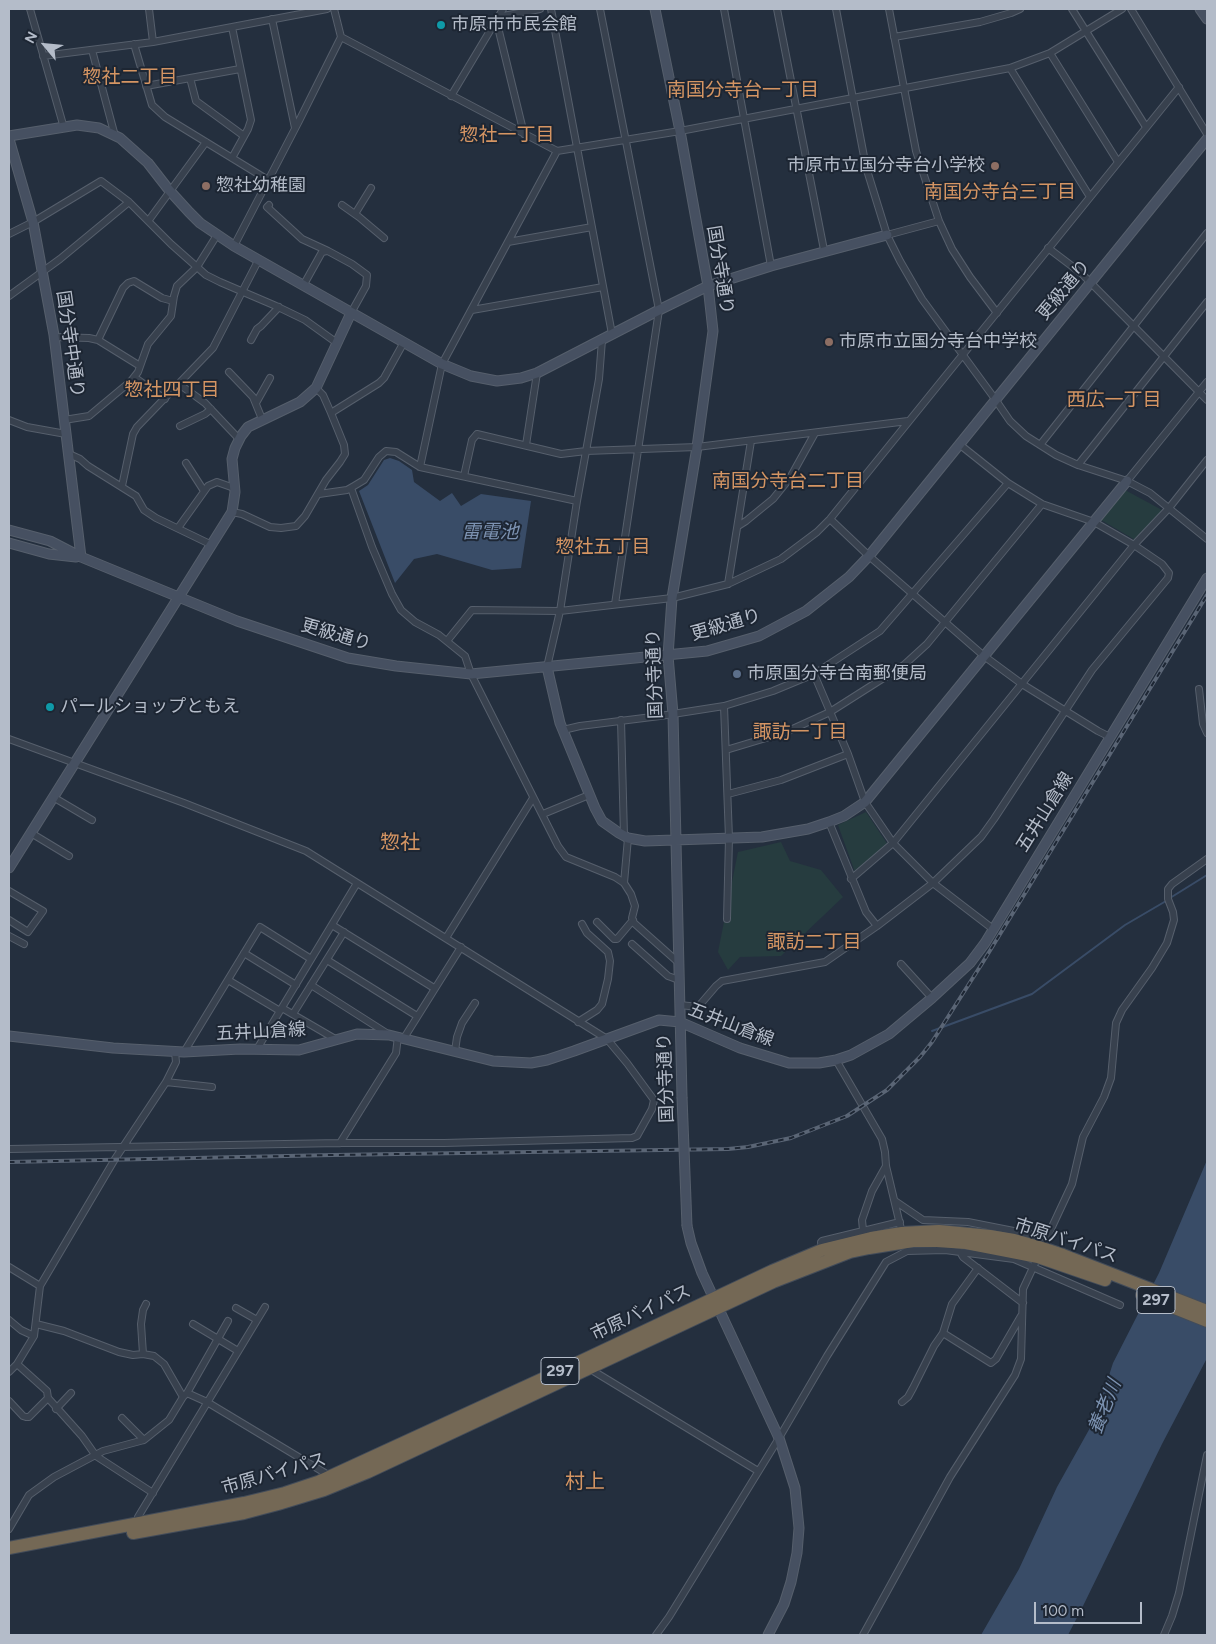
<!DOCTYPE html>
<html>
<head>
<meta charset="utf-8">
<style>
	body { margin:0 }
	#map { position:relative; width:1216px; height:1644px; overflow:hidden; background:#242f3e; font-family:Figtree,sans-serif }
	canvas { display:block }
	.frame { position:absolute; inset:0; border:10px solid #b4bcc9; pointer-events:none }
	.north { position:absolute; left:20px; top:20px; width:50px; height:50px; -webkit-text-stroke:4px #1d2633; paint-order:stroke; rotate:298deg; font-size:14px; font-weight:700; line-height:20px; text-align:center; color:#b4bcc9 }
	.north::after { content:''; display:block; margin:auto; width:18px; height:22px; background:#b4bcc9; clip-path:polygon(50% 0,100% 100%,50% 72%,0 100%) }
	.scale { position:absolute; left:1034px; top:1602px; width:108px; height:22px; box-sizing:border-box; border:2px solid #b4bcc9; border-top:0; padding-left:6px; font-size:15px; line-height:18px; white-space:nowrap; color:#b4bcc9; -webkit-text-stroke:4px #1d2633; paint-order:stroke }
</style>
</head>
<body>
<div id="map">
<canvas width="1216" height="1644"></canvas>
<div class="frame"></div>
<div class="north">N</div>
<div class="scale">100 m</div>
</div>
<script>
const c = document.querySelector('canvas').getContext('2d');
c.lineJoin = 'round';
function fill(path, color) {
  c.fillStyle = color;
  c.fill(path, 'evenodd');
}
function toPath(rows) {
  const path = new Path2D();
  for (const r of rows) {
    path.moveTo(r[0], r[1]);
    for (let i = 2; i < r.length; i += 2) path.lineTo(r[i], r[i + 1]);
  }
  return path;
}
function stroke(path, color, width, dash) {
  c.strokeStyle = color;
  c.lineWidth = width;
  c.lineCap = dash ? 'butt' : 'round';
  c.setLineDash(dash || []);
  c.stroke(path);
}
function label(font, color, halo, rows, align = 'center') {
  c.font = font + ' Figtree,"Noto Sans JP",sans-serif';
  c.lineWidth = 4;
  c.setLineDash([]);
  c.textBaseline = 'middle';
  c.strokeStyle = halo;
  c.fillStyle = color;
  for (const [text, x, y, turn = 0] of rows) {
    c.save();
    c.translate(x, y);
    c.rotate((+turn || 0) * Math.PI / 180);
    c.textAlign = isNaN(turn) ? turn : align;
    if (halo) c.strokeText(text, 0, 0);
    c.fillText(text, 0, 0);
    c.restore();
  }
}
fill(toPath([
	[1125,490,1162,510,1137,541,1101,520],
	[866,812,888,845,856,875,838,825],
	[781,842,790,861,821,870,843,897,781,956,740,957,728,970,718,952,738,852]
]), '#263c3f');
fill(toPath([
	[390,458,399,461,412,470,414,482,440,501,452,493,461,506,481,494,531,501,521,568,492,570,437,554,414,559,395,583,359,491,368,485,384,460],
	[1207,1160,1207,1358,1206,1360,1162,1444,1083,1606,1068,1635,981,1635,1019,1569,1057,1487,1095,1419,1113,1363,1159,1273]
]), '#394c67');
stroke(toPath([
	[1170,898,1207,875],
	[932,1031,1032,994,1125,925,1166,901]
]), '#394c67', 2);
const street = toPath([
	[30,9,64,128],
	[149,9,153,42],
	[551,9,612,334],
	[600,9,659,310,615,604],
	[724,9,771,266],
	[777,9,824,250],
	[836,9,866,167,887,235,900,261,922,299,995,399,1010,421,1026,436,1056,455,1078,465,1127,481,1150,493,1207,539],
	[889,9,916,151,939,221,952,249,970,277,997,313],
	[1072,9,1146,127],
	[1131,9,1207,134],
	[498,17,540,9],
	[272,19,295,128],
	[496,19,524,134],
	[232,27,251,120,248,129,232,158],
	[341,37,557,151,680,131,1010,68,1050,53,1122,9],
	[894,37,980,22,1011,13,1020,9],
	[134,44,152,105,165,117,268,180],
	[92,50,115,136],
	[1050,53,1118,162],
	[43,56,153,42,327,9],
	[1010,68,1090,197],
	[190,78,196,101,244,136],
	[146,86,240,69],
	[451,96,503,9],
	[557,151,442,364,420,467,577,501],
	[269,205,267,207,302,239,328,251,352,264,367,275,366,286,351,313],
	[342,205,359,217,384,238],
	[355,214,371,188],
	[149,220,206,142],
	[9,234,33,222,101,181,129,202,171,244,206,275,220,282,276,306,305,320,337,343],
	[887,235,939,221],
	[508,242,592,227],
	[234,246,299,121,341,37,334,9],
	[1048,248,1081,273,1207,400],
	[303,286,322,252,327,251],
	[9,296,60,259,129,202],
	[472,310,603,287],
	[54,337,89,338,98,340,140,366],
	[98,340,123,288,128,283,134,281,162,298,173,301],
	[251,340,257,329,261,326,279,307],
	[229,372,253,397,262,419],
	[134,377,165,399],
	[179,384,205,403,239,439],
	[256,403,270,378],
	[331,413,379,383,384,378,404,342],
	[9,420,27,427,66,434],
	[64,420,89,416,131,381,138,372,148,344,171,316,174,296,177,286,197,267,217,235],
	[180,426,205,414,211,409],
	[526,445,537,373],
	[1040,445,1207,233],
	[69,454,80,459,88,466,136,496,144,510,156,518,212,545],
	[186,463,204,491],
	[1078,465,1207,302],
	[464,476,472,440,477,434,561,454,586,451,697,447,908,421],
	[1127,481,1207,382],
	[122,486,133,434,137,427,213,348,258,261],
	[351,488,372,547,392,594,401,610,415,622,439,635,465,656,471,674,558,846,566,857,615,877,624,883,631,894,635,906,632,918,634,923,679,963],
	[319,494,347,490,354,486,364,480,379,457,386,451,396,452,420,467],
	[232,512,242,514,270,527,281,528,296,526,305,516,326,480,340,462,345,454,344,445,331,413,323,395,316,388],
	[830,519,869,556,984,656,1022,684,1098,731,1110,737],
	[738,526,746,521,773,499,790,478,815,433],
	[178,528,208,486,217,482,234,488],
	[728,584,751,441],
	[447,641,472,610,560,611,672,598,728,584,781,559,817,532,830,519,1179,87],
	[547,667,560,611,577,501,599,379,602,340],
	[814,674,848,754,865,802,893,843,933,883,993,929],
	[1199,689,1203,724,1207,733],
	[724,706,729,838,727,919],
	[621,720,624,836],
	[563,730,580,726,660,716,724,706,773,691,814,674,880,631,1008,483],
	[9,739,184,803,306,851,607,1039,627,1063,654,1100,652,1109,637,1136,632,1138,444,1143,340,1143,9,1149],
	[726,750,786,732,830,712,904,665,927,644,1042,504],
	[728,794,781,780,848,754],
	[53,797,92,820],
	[543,814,589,795],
	[829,822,866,912,877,926],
	[31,833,69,856],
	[851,879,893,843,1134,545,1169,508,1207,460],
	[624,883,628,838],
	[9,891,43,911,28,932,9,920],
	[597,922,614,939,617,939,633,920],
	[332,925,434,988],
	[9,936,24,944],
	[446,938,533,798],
	[632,944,668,976,679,980],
	[244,953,296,985],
	[327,960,417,1016],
	[901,964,932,998],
	[228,980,280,1011],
	[311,985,388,1034],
	[680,1005,698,1007,716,986,722,981,825,962,877,926,933,883,981,837,994,819,1092,670,1168,578,1169,573,1162,564,1134,545,1094,522,1042,504,1008,483,959,444],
	[282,1008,337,1040],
	[293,1014,344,932],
	[578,1022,597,1010,602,1004,608,979,610,961,608,952,587,933,582,924],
	[404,1038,461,947],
	[257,1049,357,883],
	[455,1051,457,1037,462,1023,475,1003],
	[184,1052,260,927,311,959],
	[836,1060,882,1139,885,1152,886,1166,902,1233],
	[166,1082,212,1087],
	[340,1143,396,1053,398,1036],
	[895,1201,923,1220,968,1222,1039,1236,1047,1236],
	[863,1230,862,1220,872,1191,886,1166],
	[822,1250,821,1242,822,1241,900,1222],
	[960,1252,963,1257,1023,1303],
	[9,1267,40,1286],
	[236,1308,257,1320],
	[9,1320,21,1330,34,1336],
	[36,1324,64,1331,119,1352,133,1355,143,1354,154,1356,164,1364,183,1397],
	[193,1324,238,1351],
	[943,1333,991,1363,996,1359,1021,1316],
	[143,1354,141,1324,143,1310,146,1304],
	[17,1364,47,1391,48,1398],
	[590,1369,758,1471],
	[9,1372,17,1364,34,1336,40,1286,115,1159,166,1082,176,1062,175,1052],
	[187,1393,207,1402,330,1476],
	[9,1401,23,1416,26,1417,29,1417,48,1398,82,1436,96,1456,153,1493],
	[902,1402,908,1397,913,1388,934,1346,943,1333,952,1304,978,1268],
	[56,1409,71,1393],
	[122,1418,144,1440],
	[138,1523,138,1517,265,1307],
	[9,1529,29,1495,54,1477,103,1451,144,1440,169,1420,183,1397,187,1393,228,1321],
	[656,1635,669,1617,779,1438,827,1356,886,1262,907,1251,945,1250,1014,1259,1120,1305],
	[863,1635,950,1477,1015,1375,1021,1359,1023,1289,1072,1184,1083,1137,1104,1097,1111,1078,1116,1023,1122,1010,1152,968,1167,943,1174,920,1173,912,1168,899,1168,889,1172,884,1207,859],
	[1164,1635,1172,1616,1179,1593,1207,1455]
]);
const secondary = toPath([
	[655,9,680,131,708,286,713,331,697,447,672,598,668,656,673,714,682,1097],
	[1200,9,1207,19],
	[9,136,77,125,99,128,120,138,148,163,169,190,189,212,200,223,234,246,442,364,471,376,497,381,521,378,537,373,659,310,708,286,771,266,887,235],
	[9,139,33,222,54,335,81,557],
	[9,530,50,541,81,557,237,621,348,658,396,666,471,674,707,651,759,636,806,611,849,577,869,556,1207,139],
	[9,543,49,554,76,557],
	[547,667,560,723,595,808,602,821,619,833,628,838,645,841,762,837,808,829,829,822,844,816,865,802,1127,481],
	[9,868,232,512,235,492,232,459,235,448,241,436,248,427,300,402,316,388,351,313],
	[9,1036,113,1048,184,1052,240,1049,299,1050,357,1034,389,1035,493,1061,531,1063,547,1060,574,1051,659,1020,680,1022,740,1048,789,1063,819,1063,836,1060,851,1055,889,1034,932,998,970,963,985,943,1207,578],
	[687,1226,691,1243,702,1273,779,1438,795,1488,799,1528,797,1553,791,1582,784,1604,768,1635]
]);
const highway = toPath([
	[1142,1295,1207,1321],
	[133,1533,244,1513,278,1504,324,1490,368,1472,773,1282,850,1252,869,1248,913,1241,937,1241,966,1243,1038,1257,1105,1280],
	[9,1548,244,1503,285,1493,318,1482,577,1363,772,1271,822,1250,871,1238,902,1233,939,1231,990,1236,1014,1240,1042,1248,1063,1255,1207,1311]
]);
stroke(street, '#565f6c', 8);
stroke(secondary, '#565f6c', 11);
stroke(highway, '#434c59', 14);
stroke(street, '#38414e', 6);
stroke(secondary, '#465061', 9);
stroke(highway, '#746855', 12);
const rail = toPath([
	[9,1162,333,1155,728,1149,748,1147,791,1138,847,1116,887,1090,920,1057,932,1042,983,962,1207,595]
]);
stroke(rail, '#5a6575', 4);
stroke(rail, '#1d2633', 2, [5.5]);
const secondaryBridge = toPath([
	[682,1097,687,1226]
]);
stroke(secondaryBridge, '#565f6c', 11, []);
stroke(secondaryBridge, '#465061', 9);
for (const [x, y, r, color] of [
	[441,25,5,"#0f9aa8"],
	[995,166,5,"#8d6e63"],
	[206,186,5,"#8d6e63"],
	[829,342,5,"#8d6e63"],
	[737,674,5,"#5c6f8a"],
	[50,707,5,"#0f9aa8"]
]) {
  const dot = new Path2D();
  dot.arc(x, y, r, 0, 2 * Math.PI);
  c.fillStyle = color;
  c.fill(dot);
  stroke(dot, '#1d2633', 2);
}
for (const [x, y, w] of [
	[1156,1300,38],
	[560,1371,38]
]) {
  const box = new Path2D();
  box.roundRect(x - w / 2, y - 13.5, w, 27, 4);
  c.fillStyle = '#1d2633';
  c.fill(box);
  stroke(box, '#b4bcc9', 1);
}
label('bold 16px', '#b4bcc9', null, [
	["297",1156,1300],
	["297",560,1371]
]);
label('18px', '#b4bcc9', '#1d2633', [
	["市原市市民会館",451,25],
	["市原市立国分寺台小学校",985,166,"right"],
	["惣社幼稚園",216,186],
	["市原市立国分寺台中学校",839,342],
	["市原国分寺台南郵便局",747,674],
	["パールショップともえ",60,707]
], 'left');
label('18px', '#b4bcc9', '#1d2633', [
	["国分寺通り",720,270,81],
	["更級通り",1064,290,-50],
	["国分寺中通り",70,344,82],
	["更級通り",726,625,-16],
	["更級通り",336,635,16],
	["国分寺通り",655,674,-92],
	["五井山倉線",1045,812,-58],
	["五井山倉線",731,1025,21],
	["五井山倉線",261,1032,-3],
	["国分寺通り",666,1078,-92],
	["市原バイパス",1066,1241,18],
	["市原バイパス",641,1313,-25],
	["市原バイパス",274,1474,-16]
]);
label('19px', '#d59563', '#1d2633', [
	["惣社二丁目",130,77],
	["南国分寺台一丁目",743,90],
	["惣社一丁目",507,135],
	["南国分寺台三丁目",1000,192],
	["惣社四丁目",172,390],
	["西広一丁目",1114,400],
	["南国分寺台二丁目",788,481],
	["惣社五丁目",603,547],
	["諏訪一丁目",800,732],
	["諏訪二丁目",814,942]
]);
label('italic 19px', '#7c92b1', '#1d2633', [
	["雷電池",490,532],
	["養老川",1105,1407,-68]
]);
label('20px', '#d59563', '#1d2633', [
	["惣社",400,843],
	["村上",585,1482]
]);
</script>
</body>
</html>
